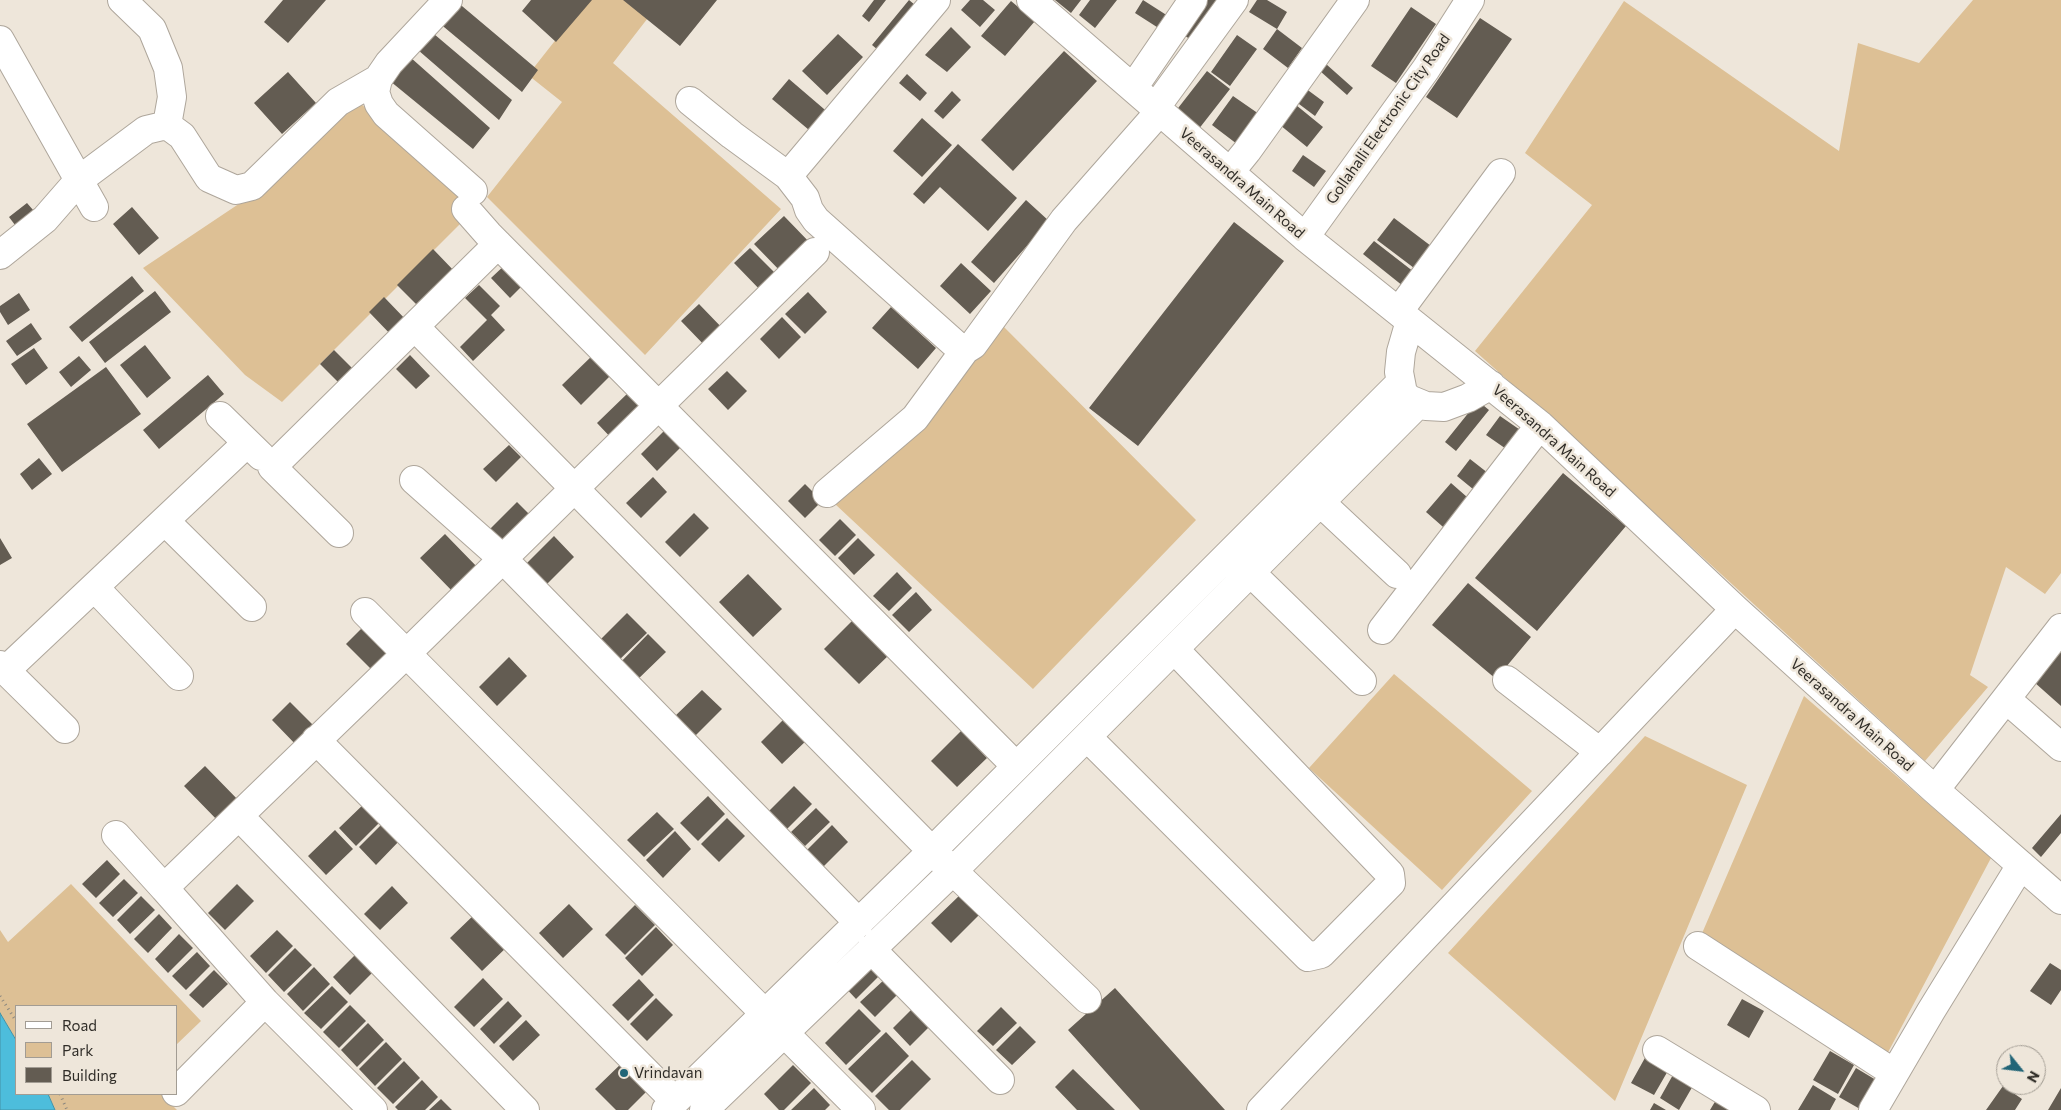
<!DOCTYPE html>
<html>
<head>
<meta charset="utf-8">
<style>
	body { margin:0 }
	#map { position:relative; width:2061px; height:1110px; overflow:hidden; background:#eee6da; font-family:Commissioner,sans-serif }
	canvas { display:block }
	.legend { position:absolute; left:15px; top:1005px; width:162px; height:90px; box-sizing:border-box; background:#eee6da; border:1px solid #a29c93; margin:0; padding:6px 9px; list-style:none; font-size:15px; color:#302d28 }
	.legend li { display:flex; align-items:center; gap:10px; height:25px }
	.legend b { width:25px; border:1px solid #a29c93 }
	.north { position:absolute; left:1996px; top:1045px; width:50px; height:50px; box-sizing:border-box; background:#eee6da; border:1px solid #a29c93; border-radius:50%; rotate:119deg; font-size:14px; font-weight:700; line-height:20px; text-align:center; color:#302d28 }
	.north::after { content:''; display:block; margin:auto; width:18px; height:22px; background:#226577; clip-path:polygon(50% 0,100% 100%,50% 72%,0 100%) }
</style>
</head>
<body>
<div id="map">
<canvas width="2061" height="1110"></canvas>
<ul class="legend">
<li><b style="height:6px;background:#fff"></b>Road</li>
<li><b style="height:14px;background:#ddc095"></b>Park</li>
<li><b style="height:14px;background:#635c52"></b>Building</li>
</ul>
<div class="north">N</div>
</div>
<script>
const c = document.querySelector('canvas').getContext('2d');
c.lineJoin = 'round';
function fill(path, color) {
  c.fillStyle = color;
  c.fill(path, 'evenodd');
}
function toPath(rows) {
  const path = new Path2D();
  for (const r of rows) {
    path.moveTo(r[0], r[1]);
    for (let i = 2; i < r.length; i += 2) path.lineTo(r[i], r[i + 1]);
  }
  return path;
}
function stroke(path, color, width, dash) {
  c.strokeStyle = color;
  c.lineWidth = width;
  c.lineCap = dash ? 'butt' : 'round';
  c.setLineDash(dash || []);
  c.stroke(path);
}
function label(font, color, halo, rows, align = 'center') {
  c.font = font + ' Commissioner,sans-serif';
  c.lineWidth = 5;
  c.setLineDash([]);
  c.textBaseline = 'middle';
  c.strokeStyle = halo;
  c.fillStyle = color;
  for (const [text, x, y, turn = 0] of rows) {
    c.save();
    c.translate(x, y);
    c.rotate((+turn || 0) * Math.PI / 180);
    c.textAlign = isNaN(turn) ? turn : align;
    if (halo) c.strokeText(text, 0, 0);
    c.fillText(text, 0, 0);
    c.restore();
  }
}
fill(toPath([
	[587,0,634,0,651,14,613,63,781,209,645,355,487,197,562,102,528,75],
	[1973,0,2061,0,2061,573,2045,594,2006,567,1970,675,1988,687,1925,761,1578,443,1475,351,1592,205,1525,153,1624,1,1839,151,1858,43,1919,63],
	[358,101,474,210,282,402,245,375,143,268,285,173],
	[1001,324,1196,520,1033,689,835,504],
	[1394,674,1532,791,1442,890,1309,768],
	[1804,696,1991,858,1885,1058,1700,938],
	[1645,736,1747,785,1615,1101,1448,953],
	[71,884,201,1021,176,1045,176,1006,16,1006,16,1040,0,1013,0,930,8,942],
	[48,1094,161,1094,177,1110,55,1110]
]), '#ddc095');
const water = toPath([
	[0,1013,16,1040,16,1094,48,1094,55,1110,0,1110,0,1013]
]);
fill(water, '#4dbddc');
stroke(water, '#4492a6', 1);
fill(toPath([
	[283,0,326,0,288,43,264,22],
	[531,0,592,0,556,42,522,11],
	[623,0,717,0,680,46],
	[874,0,886,0,869,22,862,16],
	[909,0,921,10,884,55,872,45],
	[970,0,983,0,995,10,980,27,961,10],
	[1055,0,1081,0,1071,13],
	[1090,0,1117,0,1095,28,1079,15],
	[1143,0,1168,16,1160,29,1135,13],
	[1197,0,1225,0,1199,45,1176,30],
	[1257,0,1267,0,1287,12,1277,29,1249,12],
	[456,1,538,70,522,92,438,22],
	[1011,1,1035,21,1005,56,981,36],
	[1411,7,1436,24,1396,83,1371,66],
	[1480,18,1512,39,1457,118,1426,97],
	[951,27,971,47,947,72,925,55],
	[1277,29,1302,48,1288,68,1263,49],
	[434,34,512,100,499,120,418,50],
	[838,34,863,57,827,95,802,71],
	[1237,35,1257,49,1230,86,1211,72],
	[1064,51,1097,81,1013,171,981,140],
	[410,57,490,128,473,149,390,81],
	[1326,64,1353,88,1347,95,1320,71],
	[1207,71,1230,89,1198,130,1175,112],
	[288,72,316,103,282,134,254,103],
	[907,74,927,93,920,101,899,83],
	[789,79,831,115,815,135,772,99],
	[1305,88,1324,102,1315,116,1295,101],
	[952,91,961,100,943,119,934,111],
	[1233,96,1259,114,1237,144,1212,125],
	[1296,105,1323,127,1307,147,1280,125],
	[922,118,952,145,922,177,893,151],
	[958,144,1017,198,988,231,940,187,924,204,913,194],
	[1303,155,1326,171,1314,187,1292,171],
	[1026,200,1049,221,994,283,971,262],
	[27,203,40,218,21,233,9,217],
	[132,207,159,238,139,255,113,224],
	[784,216,813,246,784,275,754,244],
	[1394,218,1431,246,1414,268,1377,240],
	[1234,222,1284,261,1138,446,1089,408],
	[1374,241,1414,272,1403,286,1363,254],
	[750,248,781,279,765,295,734,263],
	[433,249,457,274,421,309,397,285],
	[507,263,526,282,510,298,491,278],
	[961,263,991,291,970,314,940,286],
	[132,276,144,291,82,342,69,327],
	[479,285,500,306,491,315,505,330,473,361,460,347,487,320,465,298],
	[155,291,171,312,105,363,89,342],
	[808,292,827,312,805,334,785,314],
	[19,293,30,310,8,325,0,312,0,306],
	[384,297,409,323,394,338,369,312],
	[699,304,726,332,708,349,681,321],
	[891,307,936,348,918,369,872,328],
	[782,317,801,337,779,359,760,339],
	[31,323,42,339,17,356,6,341],
	[145,345,171,378,147,398,120,365],
	[34,348,48,368,26,385,11,364],
	[334,350,356,372,342,386,320,364],
	[595,353,614,372,581,405,562,385],
	[410,355,430,376,416,389,396,369],
	[79,356,91,370,71,387,59,372],
	[106,367,141,414,62,472,27,424],
	[727,371,747,391,728,410,708,389],
	[208,375,224,394,159,449,143,430],
	[630,391,649,409,615,442,597,423],
	[1478,401,1489,410,1456,451,1445,442],
	[1500,416,1526,434,1512,453,1486,435],
	[670,425,686,442,657,471,641,454],
	[509,445,521,457,496,482,483,469],
	[39,458,52,474,32,490,20,474],
	[1470,459,1493,477,1479,494,1457,476],
	[1563,473,1626,526,1537,631,1475,578],
	[653,477,667,492,641,518,626,503],
	[1451,483,1475,504,1450,533,1426,512],
	[805,484,822,501,805,518,788,501],
	[517,502,534,519,505,548,488,531],
	[694,513,709,528,680,557,665,542],
	[840,519,856,535,835,556,819,540],
	[445,534,480,570,455,594,420,558],
	[554,536,574,557,544,587,524,566],
	[0,538,12,558,0,565],
	[858,538,875,555,854,575,838,558],
	[897,572,912,588,889,611,873,596],
	[748,574,782,609,753,637,719,602],
	[1468,583,1531,637,1496,679,1432,625],
	[916,592,932,610,909,632,892,615],
	[627,613,647,633,617,662,598,642],
	[855,618,890,654,859,684,824,649],
	[363,627,393,657,376,674,346,644],
	[648,634,666,652,635,682,618,665],
	[2061,652,2061,706,2034,682],
	[509,657,527,676,497,706,479,687],
	[702,690,722,709,693,738,673,718],
	[290,702,318,730,300,749,272,720],
	[787,716,809,738,782,764,761,742],
	[961,731,987,758,957,787,931,761],
	[205,766,242,804,221,824,184,786],
	[794,786,812,804,787,829,769,811],
	[708,796,725,814,698,841,680,823],
	[368,800,385,817,356,846,339,828],
	[816,808,830,822,805,846,791,832],
	[657,812,674,829,644,857,627,840],
	[2061,814,2061,833,2041,857,2032,848],
	[727,818,745,836,719,862,701,844],
	[385,821,402,838,376,865,359,847],
	[832,825,848,842,823,867,807,850],
	[335,830,353,849,326,875,308,856],
	[675,831,691,849,663,878,646,860],
	[107,860,120,874,96,898,82,884],
	[124,879,138,893,113,917,99,903],
	[237,884,254,901,225,930,208,913],
	[392,886,408,903,380,930,364,914],
	[961,894,981,913,951,943,931,923],
	[141,896,155,910,130,934,117,920],
	[569,904,593,929,563,958,539,933],
	[635,905,655,925,625,955,605,935],
	[477,912,509,945,482,971,450,938],
	[159,914,172,928,148,953,134,939],
	[656,927,673,945,642,976,625,958],
	[277,930,293,946,266,973,250,956],
	[179,934,193,948,168,973,155,959],
	[295,948,312,965,284,992,268,975],
	[361,949,378,967,350,995,333,977],
	[197,952,210,966,186,990,172,976],
	[866,960,881,974,856,999,842,984],
	[2050,963,2061,970,2061,990,2051,1005,2030,991],
	[314,967,330,984,303,1011,287,994],
	[214,970,228,984,203,1008,189,995],
	[483,978,503,999,474,1027,454,1007],
	[639,979,654,995,628,1021,612,1005],
	[885,979,899,993,875,1017,860,1002],
	[332,986,348,1002,321,1029,304,1013],
	[1115,988,1225,1110,1140,1110,1068,1030],
	[656,998,673,1015,647,1041,630,1024],
	[1742,999,1764,1011,1749,1038,1727,1025],
	[508,1001,522,1016,494,1044,480,1029],
	[350,1005,366,1021,339,1048,323,1032],
	[916,1005,933,1023,910,1046,893,1028],
	[1001,1007,1017,1023,993,1046,977,1031],
	[859,1009,881,1031,846,1065,825,1043],
	[526,1020,540,1035,513,1061,499,1046],
	[368,1023,384,1040,357,1067,341,1050],
	[1020,1026,1036,1042,1012,1065,996,1050],
	[886,1032,909,1056,872,1093,848,1069],
	[386,1042,402,1059,375,1086,359,1069],
	[1830,1051,1854,1065,1838,1094,1813,1080],
	[1646,1056,1669,1069,1654,1095,1631,1083],
	[625,1060,651,1087,628,1110,616,1110,595,1089],
	[912,1060,931,1079,900,1110,889,1110,875,1096],
	[404,1061,420,1078,393,1104,377,1088],
	[793,1065,811,1083,784,1110,779,1110,764,1094],
	[1856,1068,1876,1080,1860,1109,1839,1097],
	[1073,1069,1115,1110,1077,1110,1055,1087],
	[1674,1073,1694,1084,1679,1110,1660,1098],
	[422,1080,438,1097,425,1110,398,1110,395,1107],
	[1813,1085,1836,1099,1830,1110,1798,1110],
	[2003,1086,2022,1099,2015,1110,1986,1110],
	[814,1088,830,1105,825,1110,791,1110],
	[2061,1088,2061,1110,2048,1110],
	[441,1099,452,1110,429,1110],
	[1716,1100,1735,1110,1710,1110],
	[1654,1103,1666,1110,1650,1110]
]), '#635c52');
const minor = toPath([
	[122,0,152,29,168,68,172,97,167,125],
	[448,0,389,63,378,79,375,92,379,104,386,114,473,191],
	[1031,0,1305,237,1540,425,1735,609,1935,790,2061,900],
	[0,40,94,207],
	[1133,88,1193,0],
	[690,101,732,135,788,176,805,198,809,210,816,220,955,344,965,350,973,345,1064,220,1160,111],
	[1156,107,1234,0],
	[1230,172,1247,151,1355,0],
	[788,176,936,0],
	[466,209,488,234,1016,766],
	[1305,237,1426,69,1470,0],
	[0,255,45,219,79,180,146,130,167,125,182,136,209,178,236,190,252,186,338,102,378,79],
	[1399,311,1501,173],
	[1410,321,1401,352,1399,372,1403,393,1409,399,1426,406,1444,407,1468,398,1491,385],
	[415,327,932,851,1087,999],
	[220,416,261,456],
	[414,480,503,559,859,923],
	[827,493,915,418,965,350],
	[1320,502,1397,574],
	[165,521,252,607],
	[339,533,272,467,498,244],
	[1250,572,1362,681],
	[94,587,179,676],
	[365,612,861,1110],
	[1382,630,1540,425],
	[0,665,65,729],
	[6,670,247,443],
	[1507,680,1600,752],
	[2006,699,2061,747],
	[1087,737,1308,957,1321,954,1391,883,1390,874,1174,649],
	[316,740,675,1101],
	[1935,790,2061,628],
	[239,816,525,1110],
	[116,835,164,888],
	[1698,946,1894,1073],
	[871,949,1000,1080],
	[265,1002,373,1110],
	[1657,1050,1756,1110],
	[176,1092,265,1002,164,888,406,654,815,252],
	[666,1110,932,851,1400,383],
	[704,1110,953,871,1418,404],
	[1261,1110,1735,609],
	[1873,1110,1931,1011,2021,865]
]);
stroke(minor, '#aea69b', 30);
stroke(toPath([
	[0,996,16,1021],
	[60,1094,67,1110]
]), '#8d887f', 3, [1, 4]);
stroke(minor, '#fff', 28);
for (const [x, y, r, color] of [
	[624,1073,5,"#226577"]
]) {
  const dot = new Path2D();
  dot.arc(x, y, r, 0, 2 * Math.PI);
  c.fillStyle = color;
  c.fill(dot);
  stroke(dot, '#eee6da', 2);
}
label('15px', '#302d28', '#eee6da', [
	["Gollahalli Electronic City Road",1388,119,-55],
	["Veerasandra Main Road",1242,183,41],
	["Veerasandra Main Road",1554,441,42],
	["Veerasandra Main Road",1852,715,42]
]);
label('15px', '#302d28', '#eee6da', [
	["Vrindavan",634,1073]
], 'left');
</script>
</body>
</html>
